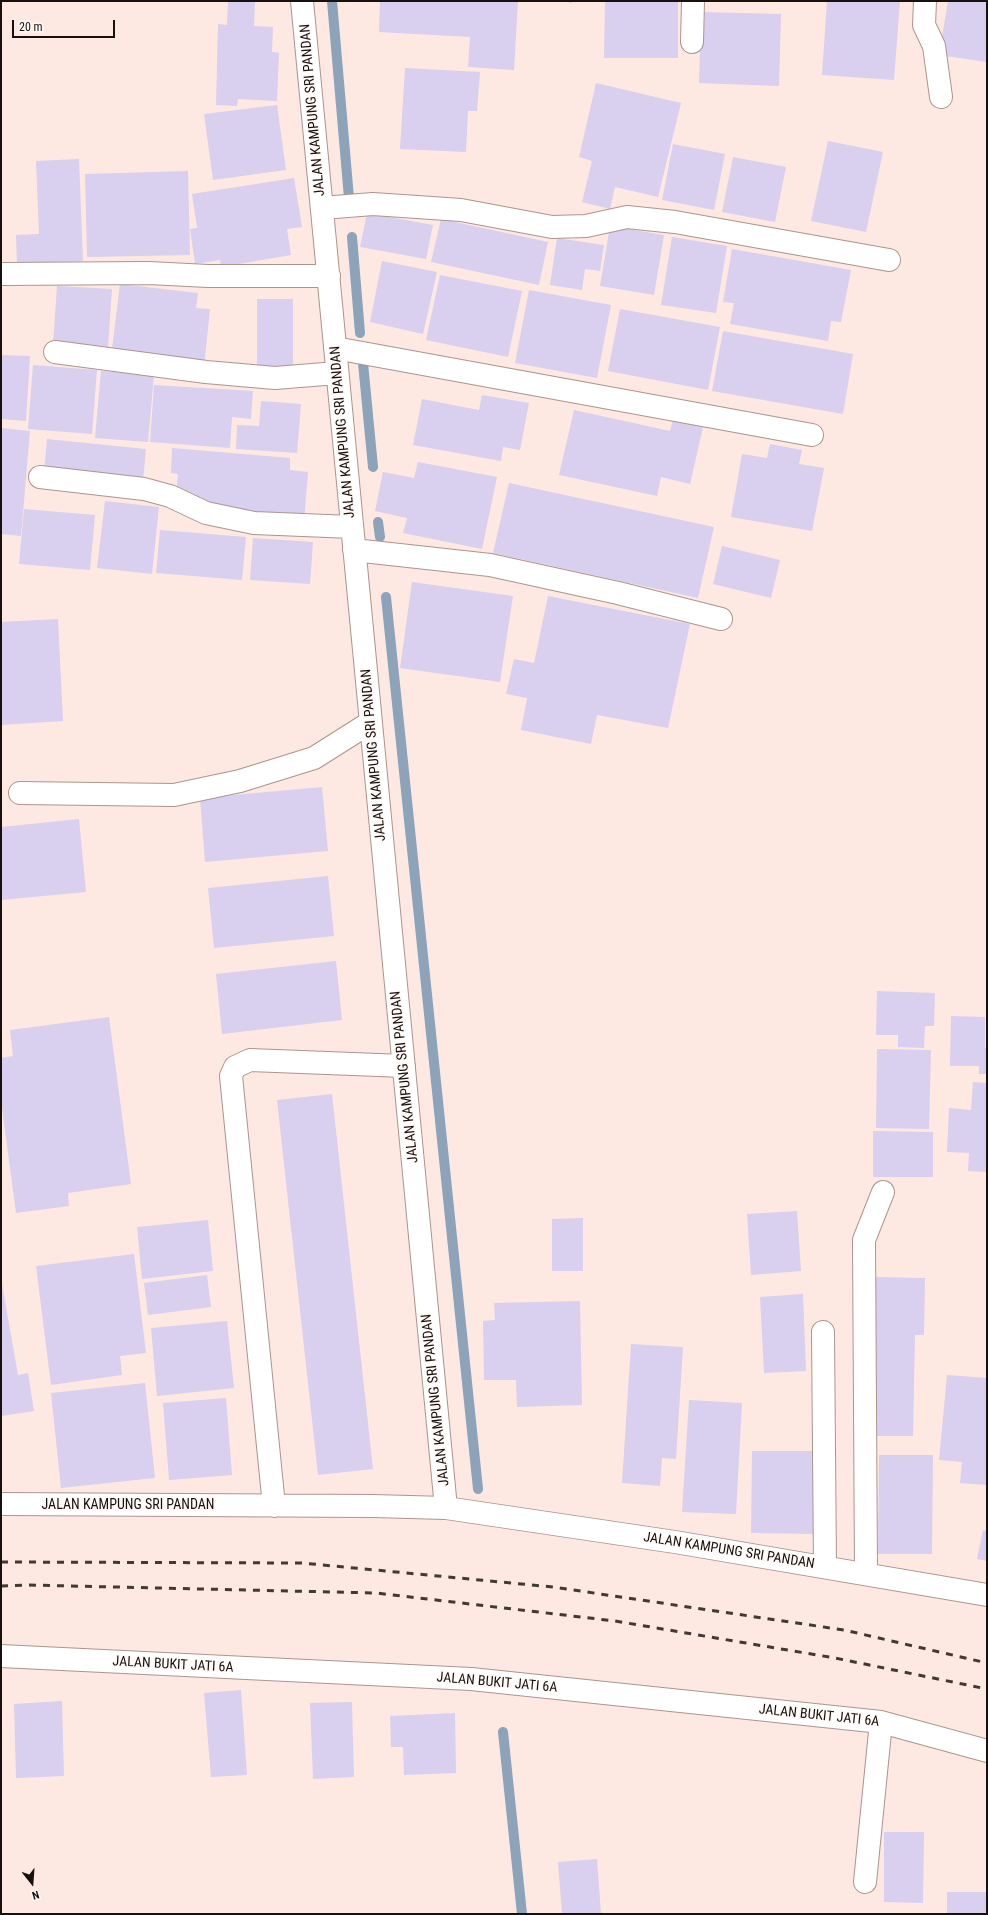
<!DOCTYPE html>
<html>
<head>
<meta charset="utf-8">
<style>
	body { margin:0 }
	#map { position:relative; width:988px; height:1915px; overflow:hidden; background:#fde9e2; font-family:"Roboto Condensed",sans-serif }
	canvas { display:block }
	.frame { position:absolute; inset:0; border:2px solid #18100d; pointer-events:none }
	.north { position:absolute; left:12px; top:1863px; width:40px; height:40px; -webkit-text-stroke:3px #fffaf8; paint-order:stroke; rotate:163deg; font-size:11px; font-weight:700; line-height:16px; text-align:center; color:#18100d }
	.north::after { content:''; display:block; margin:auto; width:14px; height:18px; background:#18100d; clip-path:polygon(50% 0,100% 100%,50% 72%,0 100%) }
	.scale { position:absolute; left:12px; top:20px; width:103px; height:18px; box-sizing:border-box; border:2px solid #18100d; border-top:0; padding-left:5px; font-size:12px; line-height:14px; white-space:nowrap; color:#18100d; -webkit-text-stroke:3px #fffaf8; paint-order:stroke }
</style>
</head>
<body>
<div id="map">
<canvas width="988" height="1915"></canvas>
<div class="frame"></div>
<div class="north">N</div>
<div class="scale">20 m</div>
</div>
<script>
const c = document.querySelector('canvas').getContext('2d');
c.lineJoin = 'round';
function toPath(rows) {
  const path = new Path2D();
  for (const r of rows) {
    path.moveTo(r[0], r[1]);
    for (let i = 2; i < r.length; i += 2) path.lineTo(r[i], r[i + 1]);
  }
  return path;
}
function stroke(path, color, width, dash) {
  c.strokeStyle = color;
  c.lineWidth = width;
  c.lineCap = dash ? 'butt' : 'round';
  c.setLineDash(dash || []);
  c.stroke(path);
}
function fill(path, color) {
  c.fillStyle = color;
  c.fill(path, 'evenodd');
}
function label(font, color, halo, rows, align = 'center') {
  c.font = font + ' "Roboto Condensed",sans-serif';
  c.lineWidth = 3.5;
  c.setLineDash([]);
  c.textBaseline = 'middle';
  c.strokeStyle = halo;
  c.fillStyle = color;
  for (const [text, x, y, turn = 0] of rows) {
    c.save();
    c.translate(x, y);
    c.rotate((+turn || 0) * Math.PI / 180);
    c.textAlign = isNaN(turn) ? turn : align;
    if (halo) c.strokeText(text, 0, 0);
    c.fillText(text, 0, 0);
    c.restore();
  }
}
stroke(toPath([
	[332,1,349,198],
	[352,237,360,333],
	[363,363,373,467],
	[378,522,380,537],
	[386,597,478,1489],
	[503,1732,522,1914]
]), '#8ca3ba', 10);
fill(toPath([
	[228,1,255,1,254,26,273,27,272,52,279,53,277,101,238,99,237,106,216,105,218,24,227,25],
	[380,1,518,1,514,70,468,67,470,37,379,32],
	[561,1,572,1,572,3],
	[605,1,678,1,678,58,604,58],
	[827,1,900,1,894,80,822,75],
	[948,1,987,1,987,62,939,55],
	[701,12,781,14,779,86,699,83],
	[405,68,480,72,477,111,468,111,466,152,400,149],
	[596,83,681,103,658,197,615,187,610,209,582,202,592,161,579,157],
	[277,105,286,170,213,180,204,114],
	[828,141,883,152,866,232,811,221],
	[673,144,725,154,714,210,662,200],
	[733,157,786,167,775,222,722,212],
	[79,159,83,261,17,264,16,235,39,234,36,161],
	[188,171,190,255,87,257,85,174],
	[294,178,302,227,287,229,291,255,221,267,220,260,195,264,190,229,197,228,192,194],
	[367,213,433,225,426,259,360,247],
	[441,219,548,242,539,285,431,262],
	[610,226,664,235,654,295,600,286],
	[672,237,727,246,716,313,661,305],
	[557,238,604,245,600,271,585,269,582,290,550,285],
	[732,249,851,270,841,322,831,321,828,341,730,324,734,303,723,302],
	[382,261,437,272,423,334,370,322],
	[440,275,522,291,508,357,426,340],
	[120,284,198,293,196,308,210,309,204,367,150,361,151,353,112,349],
	[57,286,112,289,108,347,53,344],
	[529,290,611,305,597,378,515,363],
	[257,299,293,299,293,367,257,367],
	[620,309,720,327,708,390,608,371],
	[723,331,853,354,843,414,712,391],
	[1,355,30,356,26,421,1,419],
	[33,365,97,370,92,434,28,429],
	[101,371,154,375,148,442,95,438],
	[154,385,253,391,251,419,232,417,230,448,150,442],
	[482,395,529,403,520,450,503,447,501,461,413,445,422,399,479,410],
	[261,401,301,404,297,453,236,449,237,425,259,426],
	[574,410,670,431,673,420,703,427,690,484,661,477,657,496,559,475],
	[1,428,30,431,21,536,1,534],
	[47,439,146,449,143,481,44,471],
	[770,444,802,450,799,464,824,468,812,531,731,517,742,454,767,458],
	[172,448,290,458,290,470,308,472,304,521,175,504,178,474,171,473],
	[418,462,497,477,482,549,403,533,407,518,375,511,383,472,414,478],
	[509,483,714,527,698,598,493,553],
	[105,501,159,507,152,574,97,568],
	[24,509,95,515,90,570,19,564],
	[160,530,246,537,242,580,156,573],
	[253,538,313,542,310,584,250,580],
	[722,546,780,560,771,598,713,584],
	[412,582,513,596,500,682,400,668],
	[548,596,690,624,668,728,597,715,591,744,521,730,527,698,506,694,514,659,534,663],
	[58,619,63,721,1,725,1,622],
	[322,787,328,851,205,862,200,798],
	[79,819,86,892,1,900,1,827],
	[328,876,334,936,214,948,208,888],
	[336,961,342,1020,222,1034,216,974],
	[877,991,935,993,934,1026,925,1026,924,1048,898,1047,898,1035,876,1035],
	[951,1016,985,1017,985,1048,987,1048,987,1074,979,1074,979,1066,950,1066],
	[109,1017,131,1184,68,1193,69,1206,16,1213,1,1100,1,1058,13,1056,10,1030],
	[877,1049,931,1050,929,1129,876,1128],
	[973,1082,987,1083,987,1172,968,1171,969,1153,947,1152,949,1108,971,1110],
	[332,1094,373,1469,318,1475,277,1100],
	[873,1131,933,1132,933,1177,873,1177],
	[797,1211,801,1271,751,1275,747,1214],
	[583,1218,583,1271,552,1271,552,1219],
	[208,1220,213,1271,142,1279,137,1227],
	[134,1254,146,1353,120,1356,122,1375,51,1385,36,1266],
	[207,1275,211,1307,148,1315,144,1283],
	[876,1277,925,1278,924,1335,915,1335,913,1436,873,1436],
	[1,1278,18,1375,28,1373,34,1411,1,1416],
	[803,1294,806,1371,764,1373,760,1297],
	[580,1301,582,1405,517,1407,516,1380,484,1380,483,1321,495,1320,494,1303],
	[227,1321,234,1388,157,1396,151,1328],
	[631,1344,683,1347,676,1459,662,1458,660,1486,622,1483],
	[947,1375,987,1378,987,1485,960,1483,962,1462,939,1460],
	[145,1383,155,1478,61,1488,51,1393],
	[226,1398,232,1475,169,1480,163,1403],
	[689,1400,742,1403,736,1514,682,1512],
	[752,1451,814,1451,813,1534,751,1533],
	[879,1455,933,1455,932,1554,878,1554],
	[983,1530,987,1531,987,1561,977,1559],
	[241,1690,247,1775,211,1777,204,1693],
	[62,1701,64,1776,16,1778,14,1704],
	[352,1702,354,1777,313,1779,310,1703],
	[455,1713,456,1773,404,1775,403,1747,391,1747,390,1716],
	[884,1832,924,1832,923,1903,884,1902],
	[597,1859,601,1914,562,1914,558,1862],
	[947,1892,987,1892,987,1914,947,1914]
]), '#d9cfee');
const minor = toPath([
	[302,1,446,1508],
	[925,1,924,25,934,46,941,97],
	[692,42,693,1],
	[322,208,373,204,461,210,552,227,586,226,627,217,675,222,889,260],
	[1,274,149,273,208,276,329,276],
	[335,348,812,435],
	[55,352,206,372,275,378,337,373],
	[40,477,144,489,170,496,206,513,254,523,352,527],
	[354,550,490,565,618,593,721,619],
	[20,793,174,795,240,781,314,758,371,722],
	[823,1332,825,1567],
	[1,1504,373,1506,446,1508,675,1542,987,1595],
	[274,1506,231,1076,235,1067,250,1060,404,1066],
	[866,1574,864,1240,883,1192],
	[1,1656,471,1679,881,1722,987,1751],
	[865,1882,881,1722]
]);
stroke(minor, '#ac958d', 24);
stroke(minor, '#fff', 22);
stroke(toPath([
	[1,1562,302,1563,553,1587,844,1630,987,1663],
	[1,1586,28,1585,376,1593,615,1621,835,1658,987,1689]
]), '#423834', 3, [7, 7]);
label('14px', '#18100d', '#fffaf8', [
	["JALAN KAMPUNG SRI PANDAN",313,110,-95],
	["JALAN KAMPUNG SRI PANDAN",343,432,-95],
	["JALAN KAMPUNG SRI PANDAN",374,755,-95],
	["JALAN KAMPUNG SRI PANDAN",405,1077,-96],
	["JALAN KAMPUNG SRI PANDAN",436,1400,-96],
	["JALAN KAMPUNG SRI PANDAN",128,1505],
	["JALAN KAMPUNG SRI PANDAN",729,1551,9],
	["JALAN BUKIT JATI 6A",173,1665,3],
	["JALAN BUKIT JATI 6A",497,1683,5],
	["JALAN BUKIT JATI 6A",819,1716,6]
]);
</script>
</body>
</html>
